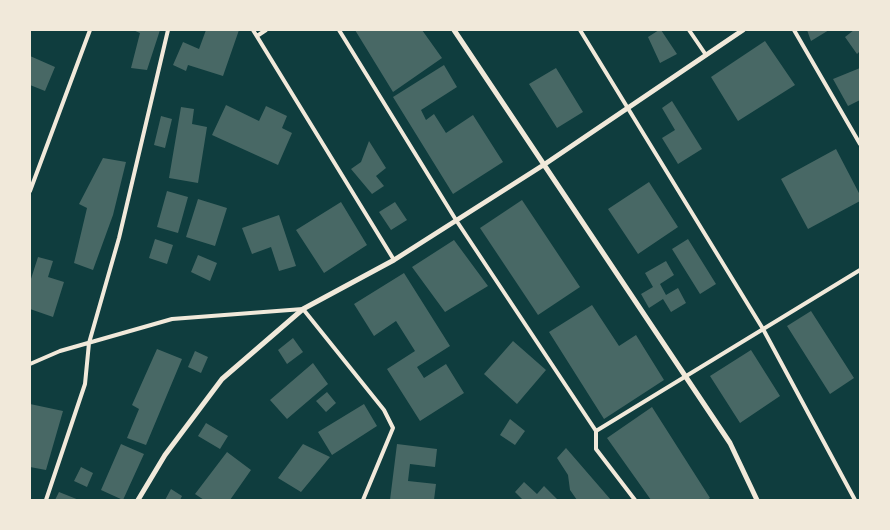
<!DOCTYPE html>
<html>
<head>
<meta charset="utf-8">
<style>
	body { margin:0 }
	#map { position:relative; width:890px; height:530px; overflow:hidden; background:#0f3d3e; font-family:"Public Sans",sans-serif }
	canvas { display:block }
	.frame { position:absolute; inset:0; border:31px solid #f1e9da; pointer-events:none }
</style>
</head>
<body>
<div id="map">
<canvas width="890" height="530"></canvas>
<div class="frame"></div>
</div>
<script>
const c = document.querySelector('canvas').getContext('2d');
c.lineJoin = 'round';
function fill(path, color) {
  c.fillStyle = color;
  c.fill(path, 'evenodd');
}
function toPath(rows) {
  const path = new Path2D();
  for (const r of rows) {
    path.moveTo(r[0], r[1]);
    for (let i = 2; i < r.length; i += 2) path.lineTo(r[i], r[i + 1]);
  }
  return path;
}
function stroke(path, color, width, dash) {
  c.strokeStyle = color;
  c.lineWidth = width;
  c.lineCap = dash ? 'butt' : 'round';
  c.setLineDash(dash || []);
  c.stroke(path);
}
fill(toPath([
	[133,30,160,30,147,70,131,68,140,33],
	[206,30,239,30,223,76,188,65,186,71,173,65,183,42,199,49],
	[355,30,422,30,442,58,393,92],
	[659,30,661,30,677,54,660,63,648,37],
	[807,30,829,30,811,41],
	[854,30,860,30,860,51,857,54,845,37],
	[765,41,795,85,738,121,711,77],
	[30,56,55,67,45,91,30,85],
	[444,65,457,87,421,110,426,120,434,114,446,133,473,115,503,162,453,194,393,97],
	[556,68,583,112,557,128,529,84],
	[860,68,860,100,848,106,833,79],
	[672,101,702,149,678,164,662,138,675,130,662,108],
	[226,105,259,121,266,106,287,116,282,128,292,133,278,165,212,135],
	[181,107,194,109,192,124,207,127,198,183,169,178],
	[161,116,172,119,165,148,154,145],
	[369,141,386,168,376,176,384,186,372,194,351,169,361,162],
	[836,149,860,195,860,201,808,229,781,179],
	[103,158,126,162,113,215,93,270,74,263,87,208,79,204],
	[649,182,678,227,638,254,608,209],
	[167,191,188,197,178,233,157,227],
	[198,199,227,208,215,246,186,237],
	[522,200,580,287,538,315,480,228],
	[341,202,367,245,324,273,296,230],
	[395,202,407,220,391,230,379,212],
	[279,215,296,266,279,271,271,247,252,254,242,228],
	[155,239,173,245,167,264,149,258],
	[688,239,716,284,700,294,672,249],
	[454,240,488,286,445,312,412,267],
	[198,255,217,263,210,281,191,272],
	[38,257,53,261,48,277,64,282,53,317,30,309,30,282],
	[666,261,674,275,660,284,666,295,678,288,686,303,671,312,663,299,649,308,641,294,653,287,645,273],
	[404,273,450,346,417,367,424,378,446,364,464,393,420,421,387,369,415,351,396,321,374,336,354,304],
	[592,305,619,346,636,335,664,380,604,419,549,332],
	[811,311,854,378,830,394,787,326],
	[293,338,303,352,287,364,278,350],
	[513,341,546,370,517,404,484,374],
	[157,349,182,359,146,445,127,438,139,409,132,405],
	[751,350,780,396,740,423,710,376],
	[195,351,208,357,201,373,188,367],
	[313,363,328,384,287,419,270,400],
	[327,392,336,403,326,412,316,401],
	[30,404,63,411,46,470,30,467],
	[364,404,377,426,332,455,318,432],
	[652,407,710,498,707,500,651,500,607,438],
	[510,419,525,431,515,445,500,435],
	[206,423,228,436,220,449,198,436],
	[121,444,144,454,123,500,101,490],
	[303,444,330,457,301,492,278,478],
	[397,444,437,449,435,467,410,464,408,481,436,484,434,500,390,500],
	[566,448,611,500,577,500,570,490,568,475,557,458],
	[227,452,251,470,230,500,204,500,195,494],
	[81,467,93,473,87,487,74,481],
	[524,482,537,494,544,486,558,500,523,500,515,492],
	[171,489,182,496,180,500,165,500],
	[59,492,79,500,55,500]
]), '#486865');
stroke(toPath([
	[253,30,394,260],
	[339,30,456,220,596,431,596,449,635,500],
	[580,30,763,329,855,500],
	[689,30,706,55],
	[794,30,860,144],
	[257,36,266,30],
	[30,191,90,30],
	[30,364,60,351,172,319,303,309,384,410,393,428,363,500],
	[596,431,860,270],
	[46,500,85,384,89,343,119,238,168,30]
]), '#f1e9da', 4);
stroke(toPath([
	[454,30,730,443,757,500],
	[138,500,165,455,222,379,303,309,394,260,545,164,743,30]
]), '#f1e9da', 5);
</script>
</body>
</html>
